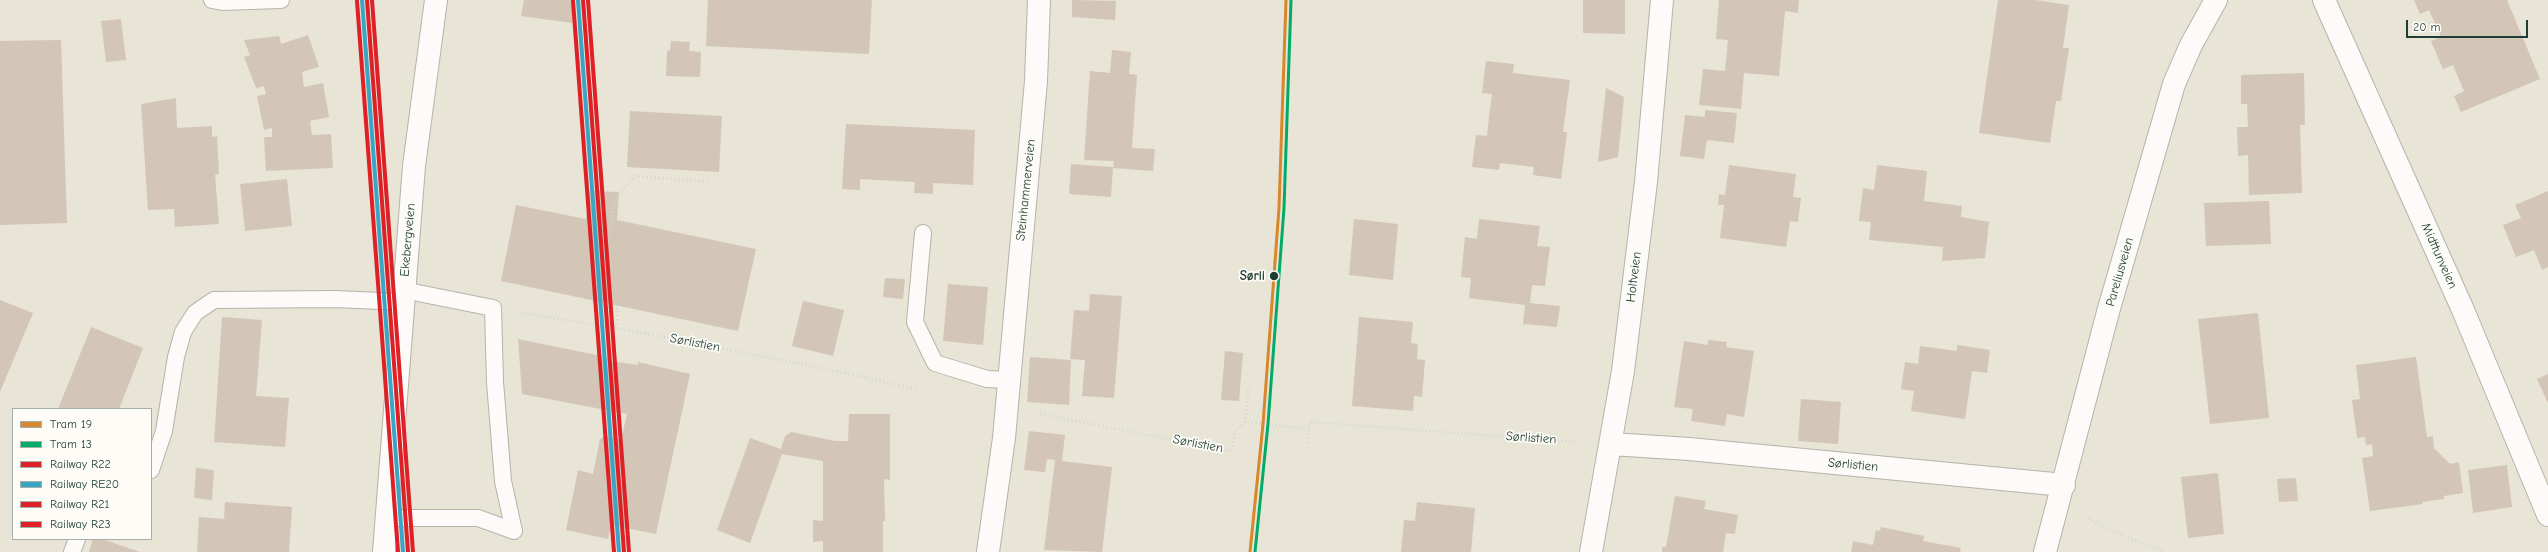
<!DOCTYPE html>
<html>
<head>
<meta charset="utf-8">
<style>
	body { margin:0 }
	#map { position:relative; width:2548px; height:552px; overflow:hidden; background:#e8e4d6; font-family:"Comic Neue",sans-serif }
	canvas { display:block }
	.legend { position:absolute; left:12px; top:408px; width:140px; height:132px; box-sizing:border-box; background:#fdfcf7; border:1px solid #a4b0a9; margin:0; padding:5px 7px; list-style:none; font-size:12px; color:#1f3d34 }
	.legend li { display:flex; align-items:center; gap:8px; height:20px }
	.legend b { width:20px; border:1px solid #a4b0a9 }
	.scale { position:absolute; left:2406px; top:20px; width:122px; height:18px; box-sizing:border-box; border:2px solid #1f3d34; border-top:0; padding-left:5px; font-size:12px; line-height:14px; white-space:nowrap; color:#1f3d34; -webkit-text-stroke:3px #fdfcf7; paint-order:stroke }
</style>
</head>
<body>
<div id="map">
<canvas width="2548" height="552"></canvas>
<ul class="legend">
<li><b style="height:5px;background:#d7872c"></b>Tram 19</li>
<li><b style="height:5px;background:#02ac68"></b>Tram 13</li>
<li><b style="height:5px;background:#df2027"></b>Railway R22</li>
<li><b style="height:5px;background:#3ba5c5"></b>Railway RE20</li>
<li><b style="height:5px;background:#df2027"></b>Railway R21</li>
<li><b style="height:5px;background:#df2027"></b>Railway R23</li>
</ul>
<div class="scale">20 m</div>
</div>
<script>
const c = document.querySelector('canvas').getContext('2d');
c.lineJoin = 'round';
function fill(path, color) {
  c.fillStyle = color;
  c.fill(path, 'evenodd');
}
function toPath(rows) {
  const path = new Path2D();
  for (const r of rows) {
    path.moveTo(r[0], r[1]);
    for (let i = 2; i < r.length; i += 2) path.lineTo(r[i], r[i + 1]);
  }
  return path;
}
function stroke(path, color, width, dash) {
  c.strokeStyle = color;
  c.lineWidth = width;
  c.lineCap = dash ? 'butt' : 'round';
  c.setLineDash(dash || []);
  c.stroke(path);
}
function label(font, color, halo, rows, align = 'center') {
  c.font = font + ' "Comic Neue",sans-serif';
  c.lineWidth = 3.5;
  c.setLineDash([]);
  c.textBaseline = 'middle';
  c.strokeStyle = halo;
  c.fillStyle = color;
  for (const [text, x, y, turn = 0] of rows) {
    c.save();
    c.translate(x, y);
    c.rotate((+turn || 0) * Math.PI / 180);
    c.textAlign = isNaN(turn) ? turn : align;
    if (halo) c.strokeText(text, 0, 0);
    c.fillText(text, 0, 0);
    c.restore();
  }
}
fill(toPath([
	[524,0,575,0,572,23,521,16],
	[708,0,872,0,869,54,706,46],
	[1072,0,1116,1,1115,20,1072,17],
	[1583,0,1625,0,1625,34,1583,33],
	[1719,0,1799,0,1798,13,1785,11,1779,76,1744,73,1741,109,1699,105,1703,69,1725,71,1728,40,1716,39],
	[1998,0,2035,0,2069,5,2063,48,2069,48,2061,101,2056,101,2050,143,1979,133],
	[2414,0,2507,0,2540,79,2461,112,2454,96,2464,91,2453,65,2443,69,2431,41,2441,37,2429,10,2420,14],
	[121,19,126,60,106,62,101,21],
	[308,35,319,67,302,72,304,87,323,83,329,117,310,121,312,135,331,134,333,168,266,171,264,137,272,137,272,128,264,130,257,96,266,94,264,86,256,88,244,57,250,55,244,40,279,36,281,44],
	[61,40,67,223,0,225,0,41],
	[671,41,690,42,689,51,701,52,700,77,666,76,667,51,670,50],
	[1112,50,1131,52,1129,74,1137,75,1132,148,1155,149,1153,171,1113,168,1114,161,1084,160,1090,71,1110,73],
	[1486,61,1514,64,1513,73,1570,80,1563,132,1567,132,1561,179,1533,175,1534,167,1500,163,1499,170,1472,167,1476,135,1487,136,1489,117,1492,94,1482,93],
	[2304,73,2305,125,2300,125,2302,193,2249,195,2248,155,2238,156,2237,127,2248,127,2247,104,2241,104,2241,75],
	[1606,88,1624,97,1621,129,1618,157,1598,162],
	[176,98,177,128,212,126,212,137,217,136,219,174,215,175,219,224,175,227,174,209,148,210,141,104],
	[1705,110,1737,113,1734,143,1707,140,1704,159,1680,156,1685,115,1705,117],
	[630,111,722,116,719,172,627,167],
	[846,124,975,130,973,185,933,183,933,194,914,193,915,182,860,179,860,190,842,189],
	[1071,164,1113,167,1111,197,1069,194],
	[1729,165,1796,174,1793,197,1801,198,1798,222,1790,221,1786,247,1720,238,1724,205,1718,205,1719,194,1725,195],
	[1877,165,1927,171,1924,201,1962,206,1961,217,1989,222,1985,258,1942,261,1943,247,1869,240,1871,222,1859,221,1863,188,1874,190],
	[287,179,292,226,245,231,240,184],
	[589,191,619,192,617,220,756,249,738,331,501,281,516,205,586,219],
	[2548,191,2548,267,2542,270,2534,250,2516,257,2503,225,2521,218,2515,205],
	[2269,201,2271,244,2206,246,2204,203],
	[1354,219,1398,224,1393,280,1349,275],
	[1479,219,1540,226,1537,246,1550,247,1545,286,1532,285,1530,303,1560,306,1557,327,1523,324,1525,305,1469,298,1471,278,1461,277,1465,237,1477,239],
	[885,278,905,279,903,299,883,297],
	[948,284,988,287,983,345,943,341],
	[1090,294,1122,296,1114,398,1082,396,1085,360,1070,359,1074,310,1089,311],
	[0,300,33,313,0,392],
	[803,301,844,310,833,356,792,346],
	[2258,313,2269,418,2210,424,2198,319],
	[222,317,262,320,256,396,289,398,285,447,214,442],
	[1359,317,1413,322,1411,343,1418,344,1417,359,1425,360,1422,397,1414,396,1413,411,1352,406],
	[91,327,143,348,119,409,58,409],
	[518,339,611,358,610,361,638,365,638,362,690,374,656,534,611,525,608,539,566,530,578,470,593,474,600,439,605,436,621,440,627,414,522,394],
	[1708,340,1727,342,1726,347,1754,351,1744,417,1727,414,1725,426,1691,421,1693,409,1674,407,1684,341,1708,345],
	[1957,345,1990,350,1987,373,1972,371,1965,419,1911,411,1914,391,1901,389,1905,362,1918,364,1920,346,1957,351],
	[1225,351,1243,353,1239,401,1221,400],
	[1030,357,1071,360,1069,405,1027,402],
	[2416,357,2427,437,2433,436,2434,448,2450,464,2459,462,2463,493,2444,496,2444,499,2422,502,2423,504,2370,511,2362,458,2373,456,2372,444,2366,445,2365,437,2357,438,2352,400,2360,399,2356,365],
	[2548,374,2548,403,2537,379],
	[1801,399,1841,402,1838,444,1798,441],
	[849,414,890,414,890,480,884,479,885,521,883,521,883,552,823,552,823,541,813,542,813,520,823,521,823,461,782,454,750,543,717,530,750,438,781,449,785,436,791,432,835,441,848,441],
	[1029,431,1065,435,1062,461,1112,467,1102,552,1044,550,1055,460,1047,459,1045,472,1024,470],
	[2507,465,2512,507,2473,513,2468,470],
	[196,468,214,470,212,500,194,498],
	[2218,473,2224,534,2188,538,2181,477],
	[2296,478,2298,501,2279,502,2277,479],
	[1675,496,1706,501,1704,509,1738,515,1735,534,1726,533,1723,552,1662,552,1662,547,1666,547],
	[225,502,292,507,289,552,197,552,199,517,224,519],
	[1417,502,1475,508,1471,552,1401,552,1404,520,1415,521],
	[1881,527,1924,536,1923,541,1961,548,1960,552,1851,552,1853,541,1873,545,1876,530,1880,531],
	[93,539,102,539,140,552,89,552]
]), '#d3c6b6');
const service = toPath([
	[212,0,222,2,281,0],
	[923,233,915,322,935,363,987,379,1008,380],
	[403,290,493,308,495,382,503,481,514,531],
	[151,470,164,431,176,357,183,332,195,313,214,300,335,299,403,302],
	[387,518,478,518,514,531],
	[72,552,77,539]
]);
const minor = toPath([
	[2324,0,2463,310,2548,515],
	[1611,444,1689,449,2064,485],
	[988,552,1004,438,1036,81,1039,0],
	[1591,552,1623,371,1646,182,1662,0],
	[2045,552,2108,312,2174,84,2191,45,2216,0]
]);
const secondary = toPath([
	[384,552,414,166,436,0]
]);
stroke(service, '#b4b4ab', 18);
stroke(minor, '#b4b4ab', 24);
stroke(secondary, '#b4b4ab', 24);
stroke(toPath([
	[522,313,616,328,792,362,918,389],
	[616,328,618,309,595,304,616,197,635,176,711,182],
	[1040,414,1232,451,1235,431,1245,422,1309,429,1311,422,1577,442],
	[1245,422,1249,388],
	[1308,443,1309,429],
	[2088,519,2131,539,2165,552]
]), '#d4d5d0', 2.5, [1, 3]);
stroke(service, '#fcfbf9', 16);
stroke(minor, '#fcfbf9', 22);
stroke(secondary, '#fcfbf9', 22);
stroke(toPath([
	[367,0,408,552],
	[583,0,624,552]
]), '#df2027', 4);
stroke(toPath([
	[362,0,403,552],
	[578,0,619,552]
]), '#3ba5c5', 4);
stroke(toPath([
	[372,0,413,552],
	[588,0,629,552]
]), '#df2027', 4);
stroke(toPath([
	[357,1,398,552],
	[573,1,614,552]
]), '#df2027', 4);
stroke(toPath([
	[1250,552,1263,424,1279,208,1286,0]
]), '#d7872c', 3);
stroke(toPath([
	[1255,552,1268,424,1284,208,1291,0]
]), '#02ac68', 3);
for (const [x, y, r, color] of [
	[1274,276,5,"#1f3d34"]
]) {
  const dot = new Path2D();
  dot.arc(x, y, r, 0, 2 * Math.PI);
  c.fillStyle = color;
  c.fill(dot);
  stroke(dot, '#fdfcf7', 1.5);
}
label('13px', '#1f3d34', '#fdfcf7', [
	["Steinhammerveien",1026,190,-84],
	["Ekebergveien",408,240,-85],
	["Midttunveien",2439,256,66],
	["Pareliusveien",2120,272,-74],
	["Holtveien",1634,277,-83],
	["Sørlistien",695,343,11],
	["Sørlistien",1531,438,4],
	["Sørlistien",1198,444,11],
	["Sørlistien",1853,465,5]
]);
label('bold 13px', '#1f3d34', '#fdfcf7', [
	["Sørli",1265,276]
], 'right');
</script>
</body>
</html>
